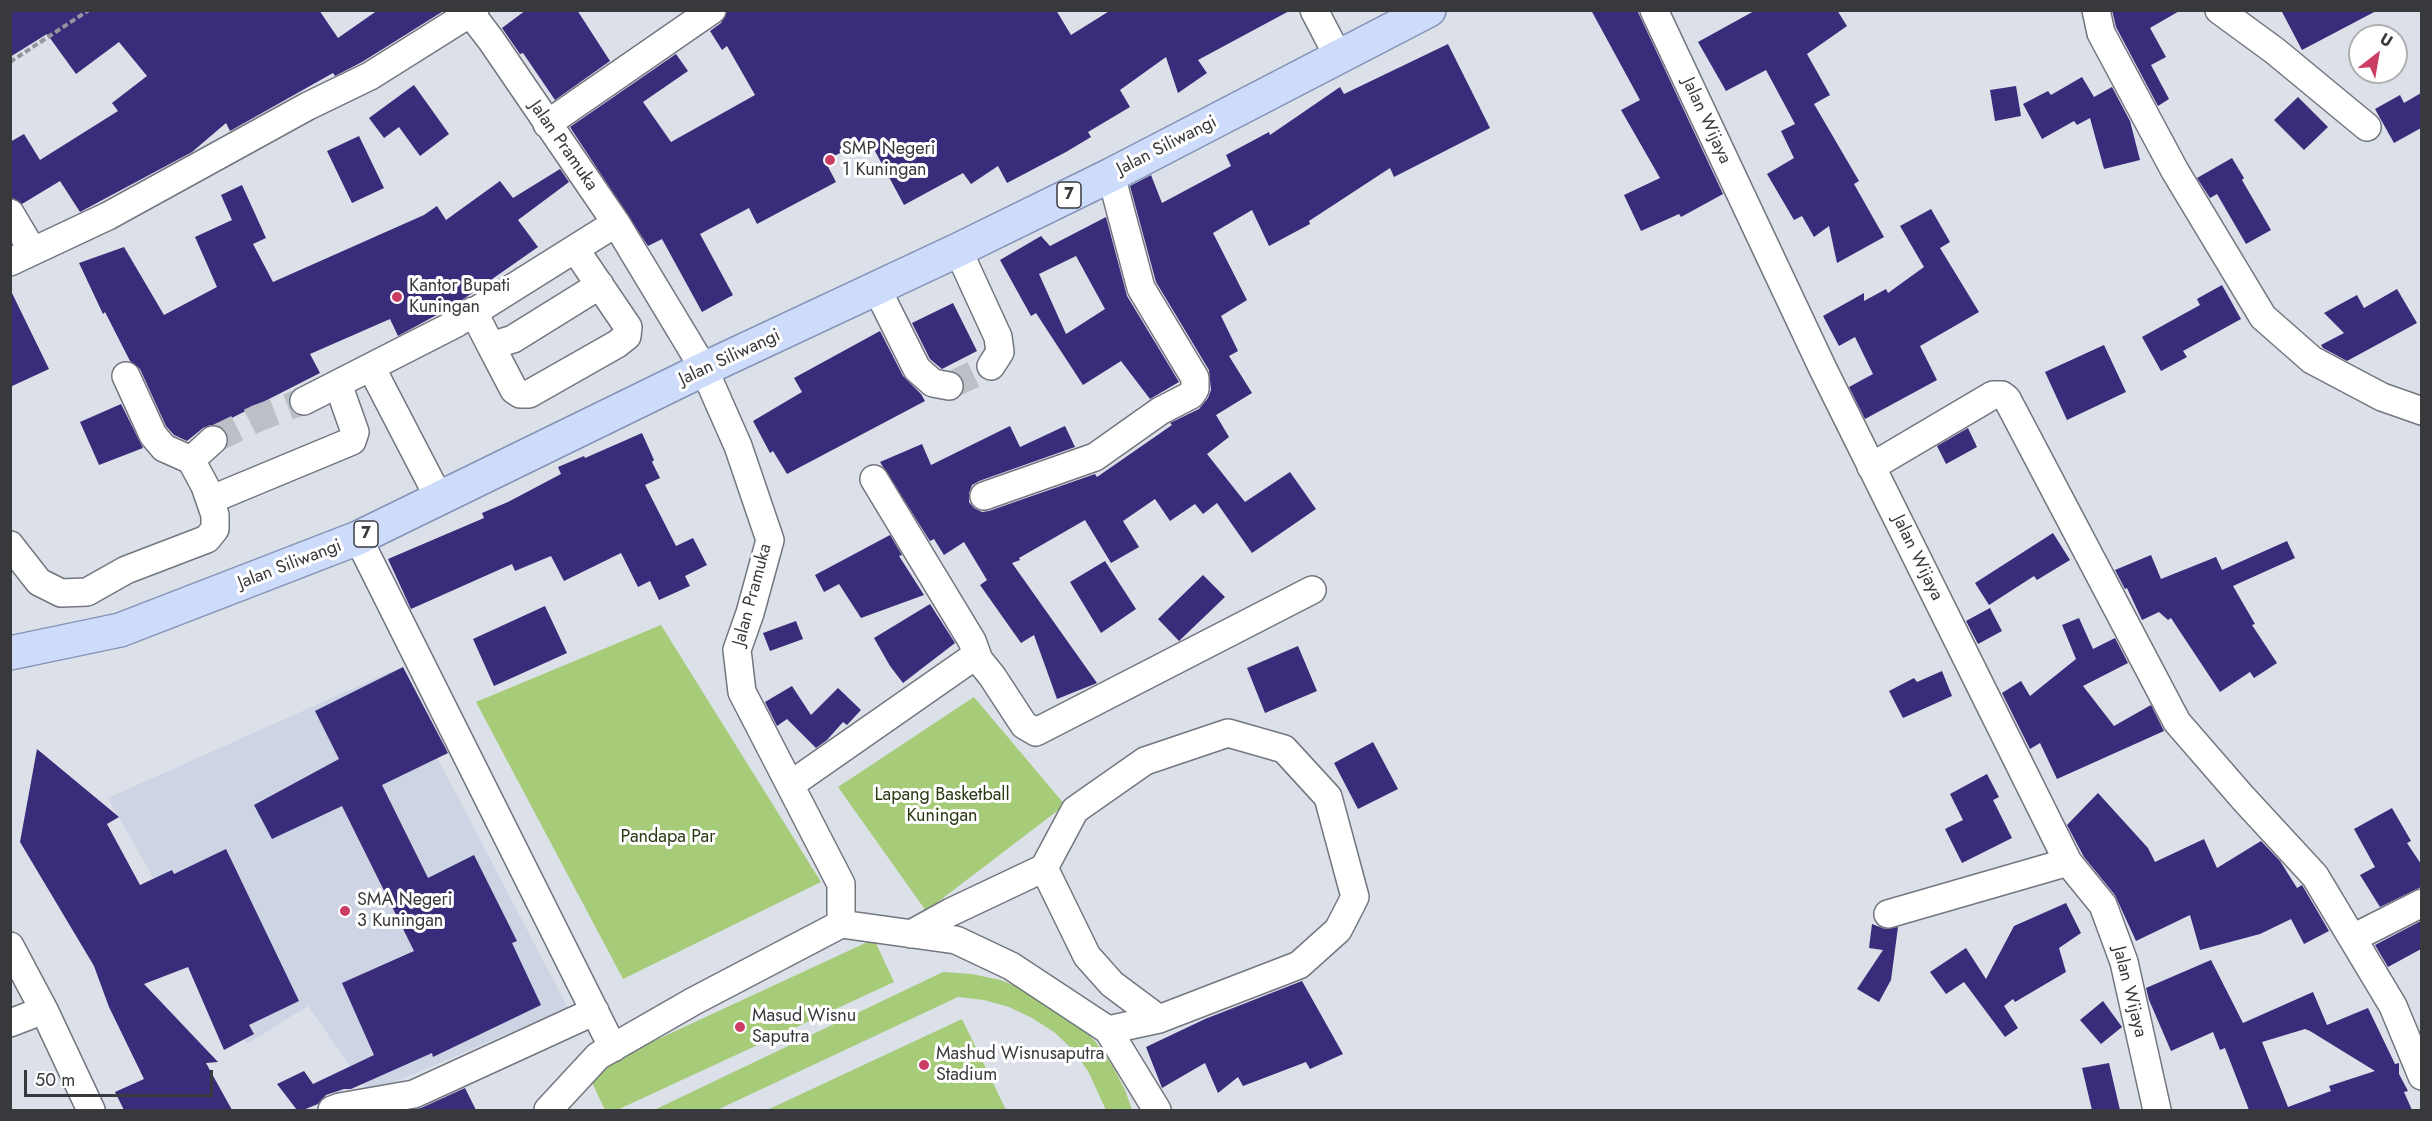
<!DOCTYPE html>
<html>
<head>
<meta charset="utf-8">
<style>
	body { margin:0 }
	#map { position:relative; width:2432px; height:1121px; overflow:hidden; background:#dce0e9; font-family:Jost,sans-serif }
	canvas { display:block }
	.frame { position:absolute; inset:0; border:12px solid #37393c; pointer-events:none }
	.north { position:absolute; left:2348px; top:24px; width:60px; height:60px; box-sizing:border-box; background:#fff; border:2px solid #afb0b1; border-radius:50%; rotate:31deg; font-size:16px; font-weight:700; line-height:24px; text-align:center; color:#37393c }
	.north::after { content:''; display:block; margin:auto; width:21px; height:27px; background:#cc3d64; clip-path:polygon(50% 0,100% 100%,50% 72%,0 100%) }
	.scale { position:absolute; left:24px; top:1070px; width:189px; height:27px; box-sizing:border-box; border:3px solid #37393c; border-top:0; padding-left:8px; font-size:18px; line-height:21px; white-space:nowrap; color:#37393c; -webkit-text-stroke:4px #fff; paint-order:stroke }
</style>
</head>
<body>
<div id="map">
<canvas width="2432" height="1121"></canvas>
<div class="frame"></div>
<div class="north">U</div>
<div class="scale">50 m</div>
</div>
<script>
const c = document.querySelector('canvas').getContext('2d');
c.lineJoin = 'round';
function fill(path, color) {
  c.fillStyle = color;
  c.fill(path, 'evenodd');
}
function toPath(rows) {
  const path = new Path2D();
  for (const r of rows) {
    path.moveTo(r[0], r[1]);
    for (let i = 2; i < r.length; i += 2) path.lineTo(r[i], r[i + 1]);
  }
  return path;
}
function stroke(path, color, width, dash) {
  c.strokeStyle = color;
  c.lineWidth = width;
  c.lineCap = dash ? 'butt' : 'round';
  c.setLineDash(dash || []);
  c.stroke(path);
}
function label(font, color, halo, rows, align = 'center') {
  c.font = font + ' Jost,sans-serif';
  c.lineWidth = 6;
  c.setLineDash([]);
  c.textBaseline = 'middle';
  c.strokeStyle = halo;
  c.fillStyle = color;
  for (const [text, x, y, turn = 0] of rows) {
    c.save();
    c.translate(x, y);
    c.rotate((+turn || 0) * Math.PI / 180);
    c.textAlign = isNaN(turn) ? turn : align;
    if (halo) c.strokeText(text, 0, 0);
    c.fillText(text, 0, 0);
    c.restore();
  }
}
fill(toPath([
	[392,671,568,1008,369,1093,308,1006,247,1044,108,798]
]), '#cdd4e4');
fill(toPath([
	[661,625,821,882,623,979,476,702],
	[974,697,1065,805,926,911,838,787],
	[874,939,894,982,617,1110,605,1110,587,1072],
	[943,972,972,974,1000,980,1027,990,1075,1021,1095,1041,1112,1065,1125,1090,1132,1110,1106,1110,1088,1071,1073,1050,1054,1032,1032,1018,1009,1007,984,1000,958,997,717,1110,654,1110],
	[962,1019,1006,1110,767,1110]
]), '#a6cc79');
fill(toPath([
	[10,10,319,10,338,38,378,10,445,10,362,62,335,76,333,73,230,131,226,123,192,152,80,212,60,181,22,204,10,197,10,142,24,134,40,160,118,111,112,103,147,76,119,42,76,74,47,34,10,57],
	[526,10,577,10,610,61,555,100,523,53,520,54,502,28],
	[727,10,1056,10,1071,35,1111,10,1291,10,1198,60,1207,73,1178,93,1166,57,1120,90,1130,107,1088,132,1091,137,1066,152,1007,183,998,166,971,184,963,173,904,205,868,138,825,161,836,182,757,224,749,208,700,234,733,295,702,312,662,239,648,246,570,127,676,54,688,71,643,102,671,142,755,95,727,46,722,50,710,31,721,23],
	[1591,10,1637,10,1723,194,1681,217,1679,214,1641,231,1624,195,1660,178,1621,110,1640,100],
	[1756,10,1837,10,1847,26,1807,54,1830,95,1814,104,1859,181,1854,184,1884,237,1837,263,1829,226,1814,237,1802,216,1794,220,1767,174,1794,158,1781,131,1795,124,1766,70,1726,91,1698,42],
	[2112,10,2181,10,2150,28,2166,57,2151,65,2169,99,2158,106,2116,27],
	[2281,10,2378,10,2302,50],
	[1448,44,1490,128,1394,177,1390,168,1309,221,1310,224,1269,246,1252,210,1213,233,1247,300,1221,316,1238,351,1229,356,1252,393,1216,415,1229,437,1207,454,1245,502,1290,472,1316,509,1252,553,1217,503,1203,514,1195,504,1170,521,1155,499,1123,521,1139,547,1111,563,1085,520,1019,558,1020,560,1012,563,1097,683,1057,699,1034,635,1021,643,980,585,987,580,964,542,944,555,934,539,930,541,880,462,922,444,931,465,1010,426,1020,447,1065,426,1075,447,979,481,972,485,969,493,969,502,974,508,982,512,989,511,1095,474,1097,477,1172,425,1170,423,1199,409,1208,398,1211,390,1209,370,1156,282,1130,186,1151,175,1162,203,1231,166,1226,155,1269,132,1270,135,1340,87,1344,94],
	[2082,77,2094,97,2112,87,2130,121,2140,160,2104,169,2090,118,2077,125,2074,121,2042,139,2023,104,2048,91,2051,95],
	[414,85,449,134,420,156,399,127,384,138,369,118],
	[2016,86,2021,116,1995,121,1990,90],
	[2421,93,2421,128,2394,143,2375,109,2400,95,2404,103],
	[2298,97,2328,127,2304,150,2274,120],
	[359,136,384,188,352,203,327,151],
	[2232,158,2244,178,2242,180,2271,230,2246,244,2217,194,2210,198,2197,178],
	[560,169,569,182,518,220,538,247,455,305,398,336,390,319,310,354,320,373,218,425,210,425,203,428,187,441,174,435,166,426,140,369,130,361,105,312,103,314,79,263,124,247,164,315,217,287,195,237,232,220,221,195,242,185,266,238,253,244,273,282,424,215,437,206,446,220,500,181,513,198],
	[1931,209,1950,242,1940,248,1979,312,1920,346,1937,380,1865,419,1849,387,1873,374,1855,337,1839,346,1823,316,1864,293,1864,301,1886,289,1888,293,1924,267,1900,226],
	[1106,217,1127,296,1179,382,1150,399,1121,361,1083,385,1036,313,1031,316,1000,260,1041,236,1050,246],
	[1076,256,1105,309,1066,334,1039,274],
	[2222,285,2241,319,2183,351,2187,357,2161,371,2142,337,2200,305,2197,299],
	[10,289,49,369,10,387],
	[2397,289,2417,323,2347,361,2323,348,2321,345,2344,333,2324,313,2357,295,2364,308],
	[953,303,977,351,942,369,930,359,912,323],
	[880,331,903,376,921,394,925,401,787,474,773,451,770,453,753,421,802,392,794,378],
	[2104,345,2126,392,2067,420,2045,372],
	[121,404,143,448,99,465,80,422],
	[1968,428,1977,447,1946,464,1937,446],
	[642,433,654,460,652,462,660,478,645,485,676,546,693,538,707,565,685,576,690,586,659,600,650,581,638,587,621,553,564,581,551,556,515,571,512,564,411,609,388,559,484,518,482,513,508,502,561,474,558,467,584,456,585,458],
	[2053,533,2070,560,2037,580,2034,576,1989,605,1975,583],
	[890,535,902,555,899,556,924,595,861,618,839,584,824,592,815,575],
	[2287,541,2295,558,2233,586,2255,624,2252,625,2277,663,2254,678,2250,672,2220,692,2171,618,2168,620,2159,612,2142,620,2127,588,2125,589,2115,570,2151,555,2161,579,2216,557,2222,570],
	[1105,561,1136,609,1101,633,1070,582],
	[1203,575,1225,597,1179,641,1158,619],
	[930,604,955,643,903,683,890,666,874,638],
	[545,606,567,653,494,686,473,639],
	[1990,608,2002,631,1978,644,1966,621],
	[2079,618,2093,649,2115,638,2128,663,2083,686,2114,726,2151,705,2164,731,2057,779,2040,743,2030,749,2002,693,2021,681,2030,696,2076,659,2062,625],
	[796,621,803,639,770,651,763,633],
	[1298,646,1317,691,1265,713,1247,668],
	[403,667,448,753,382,785,428,878,474,855,517,941,512,943,541,1005,433,1057,432,1053,351,1089,344,1089,326,1095,318,1104,303,1110,297,1110,277,1084,304,1071,313,1084,374,1055,342,983,414,951,342,806,272,839,254,805,339,759,315,711],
	[1942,671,1952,696,1903,718,1889,691,1914,678,1917,682],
	[792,686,811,715,838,688,861,710,847,725,843,722,827,740,816,748,787,719,777,726,765,702],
	[1373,742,1398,789,1358,809,1334,763],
	[37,749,119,817,107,824,140,885,172,870,174,874,226,849,299,1001,249,1025,254,1034,224,1050,188,967,144,984,218,1062,206,1063,232,1110,124,1110,115,1092,144,1079,109,1007,94,966,20,842],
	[1987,774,1999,797,1993,800,2012,838,1962,863,1945,829,1963,820,1950,794],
	[2098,793,2148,848,2155,862,2204,839,2217,868,2261,841,2280,861,2297,888,2302,885,2329,931,2304,944,2291,919,2260,934,2200,950,2190,915,2136,941,2115,895,2084,857,2067,825],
	[2392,808,2411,841,2407,843,2421,864,2421,887,2380,907,2360,875,2375,867,2354,829],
	[2066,903,2081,933,2059,948,2066,972,2015,1002,2013,999,2004,1006,2018,1028,2005,1037,1964,982,1946,994,1930,972,1966,948,1986,979,2014,926],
	[2421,921,2421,949,2388,967,2375,945],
	[1872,924,1885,929,1898,927,1891,980,1879,1002,1857,989,1883,950,1869,948],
	[2211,960,2243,1023,2313,992,2327,1025,2368,1008,2395,1064,2399,1063,2399,1074,2408,1091,2404,1092,2412,1110,2249,1110,2225,1048,2220,1050,2213,1032,2171,1051,2149,1000,2146,988],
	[2305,1029,2310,1031,2375,1071,2329,1086,2331,1091,2288,1107,2262,1042],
	[1302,981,1343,1054,1310,1069,1306,1062,1243,1086,1238,1077,1218,1093,1205,1063,1162,1088,1146,1047,1205,1019],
	[2103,1001,2122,1027,2101,1044,2080,1020],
	[2109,1063,2120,1110,2092,1110,2082,1068],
	[465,1088,476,1110,411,1110,421,1108]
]), '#382c7b');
stroke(toPath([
	[949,386,991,366],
	[213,440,258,418,304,401]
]), '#bbbfc6', 27, [27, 14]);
const minor = toPath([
	[468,10,491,40,616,223,704,369,738,446,770,540,750,613,737,650,742,692,841,884,841,924,694,1001,598,1056,548,1110],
	[1314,10,1339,58],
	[1654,10,1823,369,2068,862,2103,905,2124,962,2157,1110],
	[2096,10,2101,33,2175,171,2263,317,2312,360,2382,397,2422,411],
	[2219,10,2275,51,2367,127],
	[547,124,712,10],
	[10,213,32,250],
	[958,250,998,337,1000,352,991,366],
	[10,262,108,216,308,106,370,76,475,10],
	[877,289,917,369,933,383,949,386],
	[473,311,491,346,513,339,600,285],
	[491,346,514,390,520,394,529,394,617,344,627,336,628,327,575,249],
	[371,367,439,498],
	[126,376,153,435,164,448,191,460],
	[304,401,455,324,616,223],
	[1871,467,1993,395,2002,395,2007,399,2177,722,2243,798,2315,876,2393,1006,2422,1076],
	[874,479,972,641,979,660],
	[984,496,1095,457,1160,411,1191,395,1195,389,1195,378,1141,288,1111,175],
	[210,500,352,441,355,432,338,384],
	[358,538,613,1048],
	[10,545,39,582,61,593,87,592,126,570,207,539,215,529,215,515,205,486,191,460,213,440],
	[790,785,972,658,979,660,992,676,1024,725,1036,732,1312,590],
	[1044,868,1087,956,1112,984,1159,1019],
	[1888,914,2068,862],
	[841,924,956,940,1011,966,1108,1030,1157,1110],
	[911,934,951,912,1044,868,1075,810,1145,761,1228,733,1284,749,1328,797,1355,897,1338,930,1299,965,1159,1019,1108,1030],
	[2353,938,2422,903],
	[10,946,44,1010,91,1110],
	[10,1023,44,1010],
	[332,1110,340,1107,414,1094,595,1011]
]);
const major = toPath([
	[10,653,120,630,358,538,704,369,958,250,1111,175,1429,10]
]);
stroke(minor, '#72767f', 30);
stroke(major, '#8393b6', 36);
stroke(toPath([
	[10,62,89,10]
]), '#93979d', 4, [6, 3]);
stroke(minor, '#fff', 27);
stroke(major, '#cddcfb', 33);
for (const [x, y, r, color] of [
	[830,160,6,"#cc3d64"],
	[397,297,6,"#cc3d64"],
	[345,911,6,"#cc3d64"],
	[740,1027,6,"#cc3d64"],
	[924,1065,6,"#cc3d64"]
]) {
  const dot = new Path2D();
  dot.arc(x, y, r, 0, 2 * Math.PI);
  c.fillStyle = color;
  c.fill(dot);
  stroke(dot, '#fff', 2);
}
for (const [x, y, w] of [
	[1069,195,24],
	[366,534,24]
]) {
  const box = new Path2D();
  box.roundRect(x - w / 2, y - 13, w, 26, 4.5);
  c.fillStyle = '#fff';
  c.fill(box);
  stroke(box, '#37393c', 1.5);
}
label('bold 16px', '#37393c', null, [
	["7",1069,195],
	["7",366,534]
]);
label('18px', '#37393c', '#fff', [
	["Jalan Wijaya",1706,121,65],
	["Jalan Pramuka",563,146,55],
	["Jalan Siliwangi",1167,146,-27],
	["Jalan Siliwangi",730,358,-25],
	["Jalan Wijaya",1917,558,64],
	["Jalan Siliwangi",290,565,-21],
	["Jalan Pramuka",753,595,-75],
	["Jalan Wijaya",2129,992,76]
]);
label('18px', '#37393c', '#fff', [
	["SMP Negeri",842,150],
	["1 Kuningan",842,171],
	["Kantor Bupati",409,287],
	["Kuningan",409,308],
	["SMA Negeri",357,901],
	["3 Kuningan",357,922],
	["Masud Wisnu",752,1017],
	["Saputra",752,1038],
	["Mashud Wisnusaputra",936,1055],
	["Stadium",936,1076]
], 'left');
label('18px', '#293913', '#fff', [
	["Lapang Basketball",942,796],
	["Kuningan",942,817],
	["Pandapa Par",668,838]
]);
</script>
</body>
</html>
